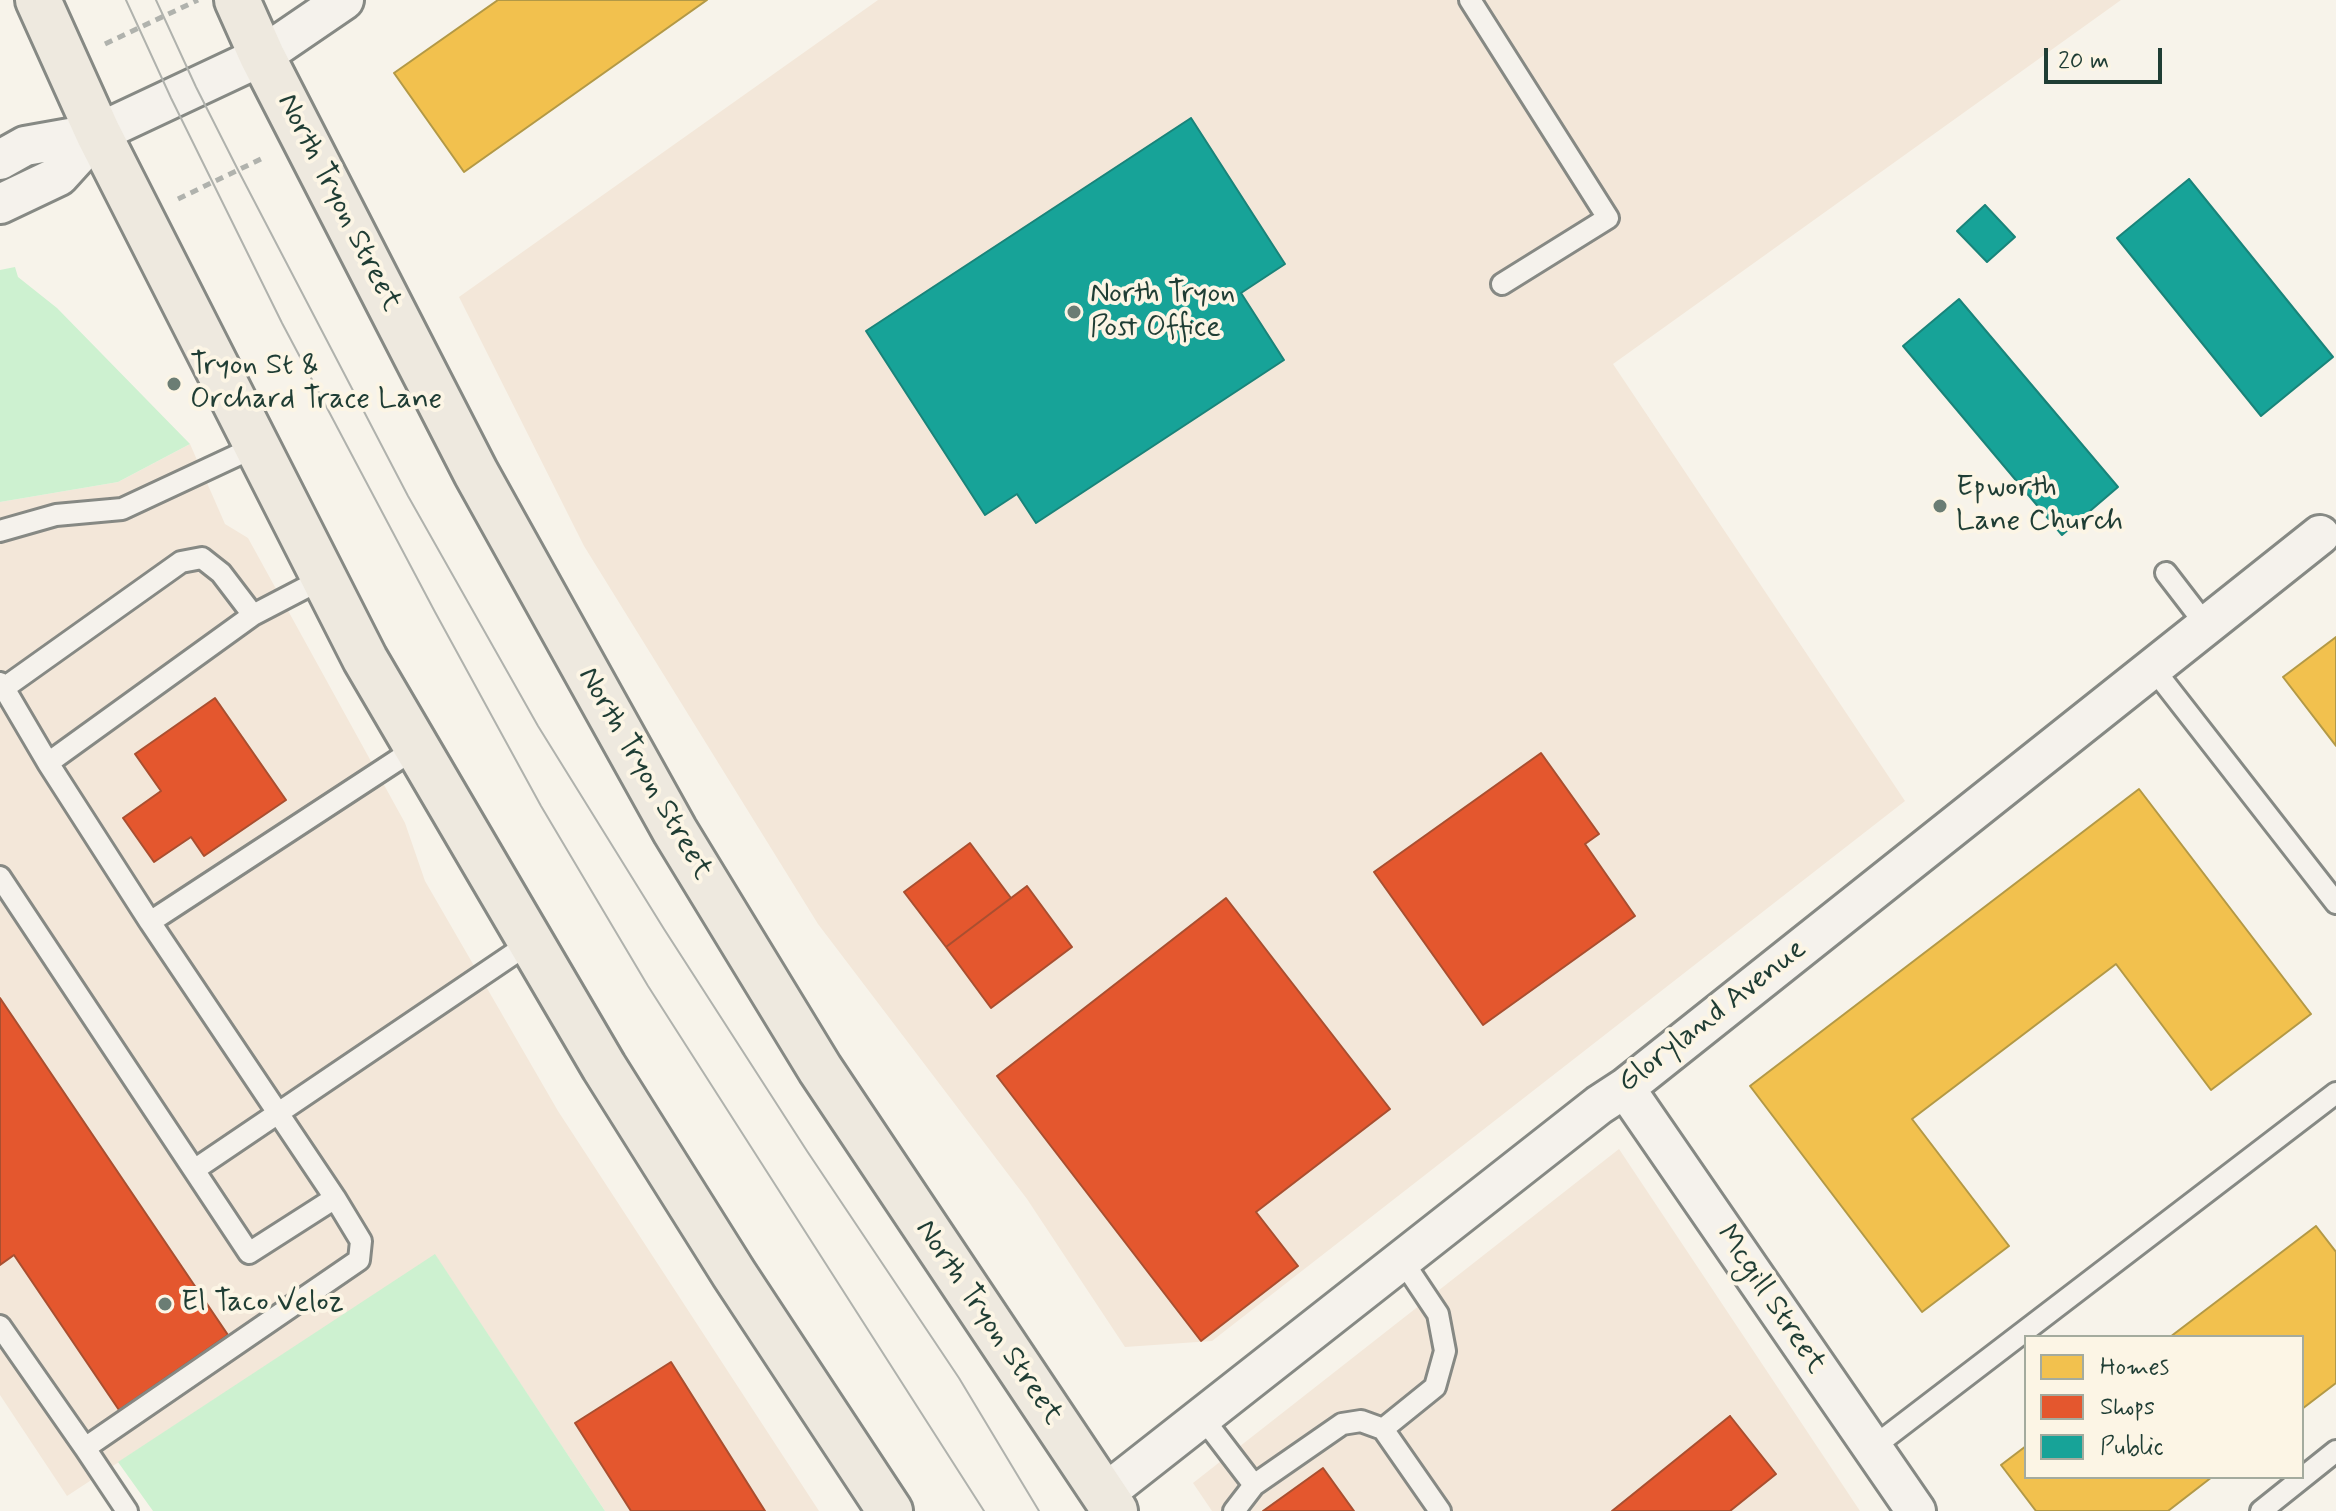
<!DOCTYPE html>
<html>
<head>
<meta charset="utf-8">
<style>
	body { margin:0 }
	#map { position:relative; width:2336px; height:1511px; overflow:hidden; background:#f7f3ea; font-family:Mynerve,sans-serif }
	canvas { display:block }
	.legend { position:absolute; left:2024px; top:1335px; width:280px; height:144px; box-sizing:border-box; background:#fcf5e5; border:2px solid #a4ab9e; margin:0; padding:10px 14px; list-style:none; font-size:24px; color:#1f3d34 }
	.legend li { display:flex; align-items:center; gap:16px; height:40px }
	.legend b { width:40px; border:2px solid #a4ab9e }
	.scale { position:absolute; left:2044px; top:48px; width:118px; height:36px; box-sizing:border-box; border:4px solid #1f3d34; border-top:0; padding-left:10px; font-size:24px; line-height:28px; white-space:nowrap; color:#1f3d34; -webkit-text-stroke:6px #fcf5e5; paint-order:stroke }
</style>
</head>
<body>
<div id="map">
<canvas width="2336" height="1511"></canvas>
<ul class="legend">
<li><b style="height:22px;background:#f2c14e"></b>Homes</li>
<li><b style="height:22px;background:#e4572e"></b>Shops</li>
<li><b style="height:22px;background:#17a398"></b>Public</li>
</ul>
<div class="scale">20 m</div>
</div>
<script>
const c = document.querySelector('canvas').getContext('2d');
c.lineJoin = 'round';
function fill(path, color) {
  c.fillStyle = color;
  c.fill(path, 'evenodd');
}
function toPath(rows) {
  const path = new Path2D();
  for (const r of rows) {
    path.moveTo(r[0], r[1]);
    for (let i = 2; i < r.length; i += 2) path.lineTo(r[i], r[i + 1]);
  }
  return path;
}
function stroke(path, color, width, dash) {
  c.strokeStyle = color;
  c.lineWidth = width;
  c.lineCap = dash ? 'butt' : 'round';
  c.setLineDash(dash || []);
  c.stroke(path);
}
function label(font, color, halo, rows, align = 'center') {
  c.font = font + ' Mynerve,sans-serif';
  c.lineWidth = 8;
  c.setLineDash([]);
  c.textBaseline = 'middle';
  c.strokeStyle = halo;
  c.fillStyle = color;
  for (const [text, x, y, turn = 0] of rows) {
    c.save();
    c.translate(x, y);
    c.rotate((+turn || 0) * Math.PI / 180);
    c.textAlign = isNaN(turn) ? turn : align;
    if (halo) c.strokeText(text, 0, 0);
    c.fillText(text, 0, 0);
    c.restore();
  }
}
fill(toPath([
	[878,0,2121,0,1613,364,1905,801,1212,1341,1125,1347,1027,1199,818,924,584,546,459,297],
	[190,444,225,524,248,538,405,823,425,881,558,1111,819,1511,605,1511,435,1255,67,1496,0,1395,0,502,118,482],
	[1619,1149,1860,1511,1212,1511,1193,1483]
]), '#f3e7d9');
fill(toPath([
	[15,267,18,277,57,308,190,444,118,482,0,502,0,270],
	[435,1254,605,1511,153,1511,118,1462]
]), '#cdf1d0');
const homes = toPath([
	[498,0,707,0,464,172,394,73,498,0],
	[2336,637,2336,746,2283,677,2336,637],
	[2139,789,2311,1014,2211,1090,2116,964,1912,1119,2009,1246,1922,1312,1750,1086,2139,789],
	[2316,1226,2336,1252,2336,1383,2302,1409,2302,1337,2170,1337,2316,1226],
	[2026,1446,2026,1477,2212,1477,2168,1511,2036,1511,2001,1465,2026,1446]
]);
fill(homes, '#f2c14e');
stroke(homes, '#b39946', 2);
const shops = toPath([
	[215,698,286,800,204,856,191,837,154,862,123,818,161,791,135,754,215,698],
	[1541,753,1599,834,1585,844,1635,916,1483,1025,1374,872,1541,753],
	[970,843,1011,898,946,947,904,892,970,843],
	[1027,886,1072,947,991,1008,946,947,1027,886],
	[1226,898,1390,1109,1256,1212,1298,1266,1201,1341,997,1076,1226,898],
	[0,998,228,1335,119,1410,14,1255,0,1265,0,998],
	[671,1362,765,1511,631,1511,575,1423,671,1362],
	[1730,1416,1776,1474,1730,1511,1612,1511,1730,1416],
	[1323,1468,1354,1511,1263,1511,1323,1468]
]);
fill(shops, '#e4572e');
stroke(shops, '#a94f30', 2);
const public = toPath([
	[1191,118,1285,264,1241,293,1284,360,1036,523,1017,494,985,515,866,331,1191,118],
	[2189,179,2333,357,2261,416,2117,238,2189,179],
	[1985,205,2015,237,1987,262,1957,231,1985,205],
	[1959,299,2118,487,2062,535,1903,346,1959,299]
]);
fill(public, '#17a398');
stroke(public, '#19847a', 2);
const service = toPath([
	[1470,0,1608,218,1502,284],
	[0,531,56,515,122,509,257,446],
	[2166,573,2206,625],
	[2152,667,2336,903],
	[0,683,4,688,181,562,202,558,221,573,253,615,324,578],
	[4,688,48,763,150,922],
	[48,763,253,615],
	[0,877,194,1170,531,942],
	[194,1170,249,1253,335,1198],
	[0,1326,85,1448],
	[1202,1417,1254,1485],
	[1383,1429,1435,1387,1445,1351,1438,1314,1402,1260],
	[1872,1448,2336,1093],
	[127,1511,85,1448,359,1260,361,1241,335,1198,150,922,416,748],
	[1234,1511,1254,1485,1342,1424,1361,1421,1383,1429,1440,1511],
	[2261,1511,2336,1451]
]);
const minor = toPath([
	[0,160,25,146,98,133,262,56,344,0],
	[0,204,59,176,98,133],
	[1625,1088,1916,1511],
	[1103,1495,1599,1105,1625,1088,2320,535]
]);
const primary = toPath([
	[38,0,98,133,365,659,604,1067,734,1274,890,1511],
	[237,0,262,56,476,473,675,831,820,1069,1115,1511]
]);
stroke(service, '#868984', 26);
stroke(minor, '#868984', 44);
stroke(primary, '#868984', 50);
stroke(toPath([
	[105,44,198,0],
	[178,199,261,159]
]), '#b0b2ad', 5, [8, 6]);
stroke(service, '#f5f2ec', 20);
stroke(minor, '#f5f2ec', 38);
stroke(primary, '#eee9df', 44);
stroke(toPath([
	[126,0,171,98,282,323,435,612,541,806,648,986,984,1511],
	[156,0,196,87,238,170,408,496,538,726,664,929,807,1151,959,1378,1039,1511]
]), '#b0b2ad', 2);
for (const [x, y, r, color] of [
	[1074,312,8,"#6b7d74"],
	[174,384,8,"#6b7d74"],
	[1940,506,8,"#6b7d74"],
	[165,1304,8,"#6b7d74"]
]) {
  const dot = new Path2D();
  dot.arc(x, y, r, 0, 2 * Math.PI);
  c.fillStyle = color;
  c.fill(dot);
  stroke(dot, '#fcf5e5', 3);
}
label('30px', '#1f3d34', '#fcf5e5', [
	["North Tryon Street",338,203,63],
	["North Tryon Street",644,774,60],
	["Gloryland Avenue",1713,1017,-38],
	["Mcgill Street",1770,1300,56],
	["North Tryon Street",988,1323,56]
]);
label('30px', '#1f3d34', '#fcf5e5', [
	["North Tryon",1090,295],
	["Post Office",1090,329],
	["Tryon St &",190,367],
	["Orchard Trace Lane",190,401],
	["Epworth",1956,489],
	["Lane Church",1956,523],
	["El Taco Veloz",181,1304]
], 'left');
</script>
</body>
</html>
